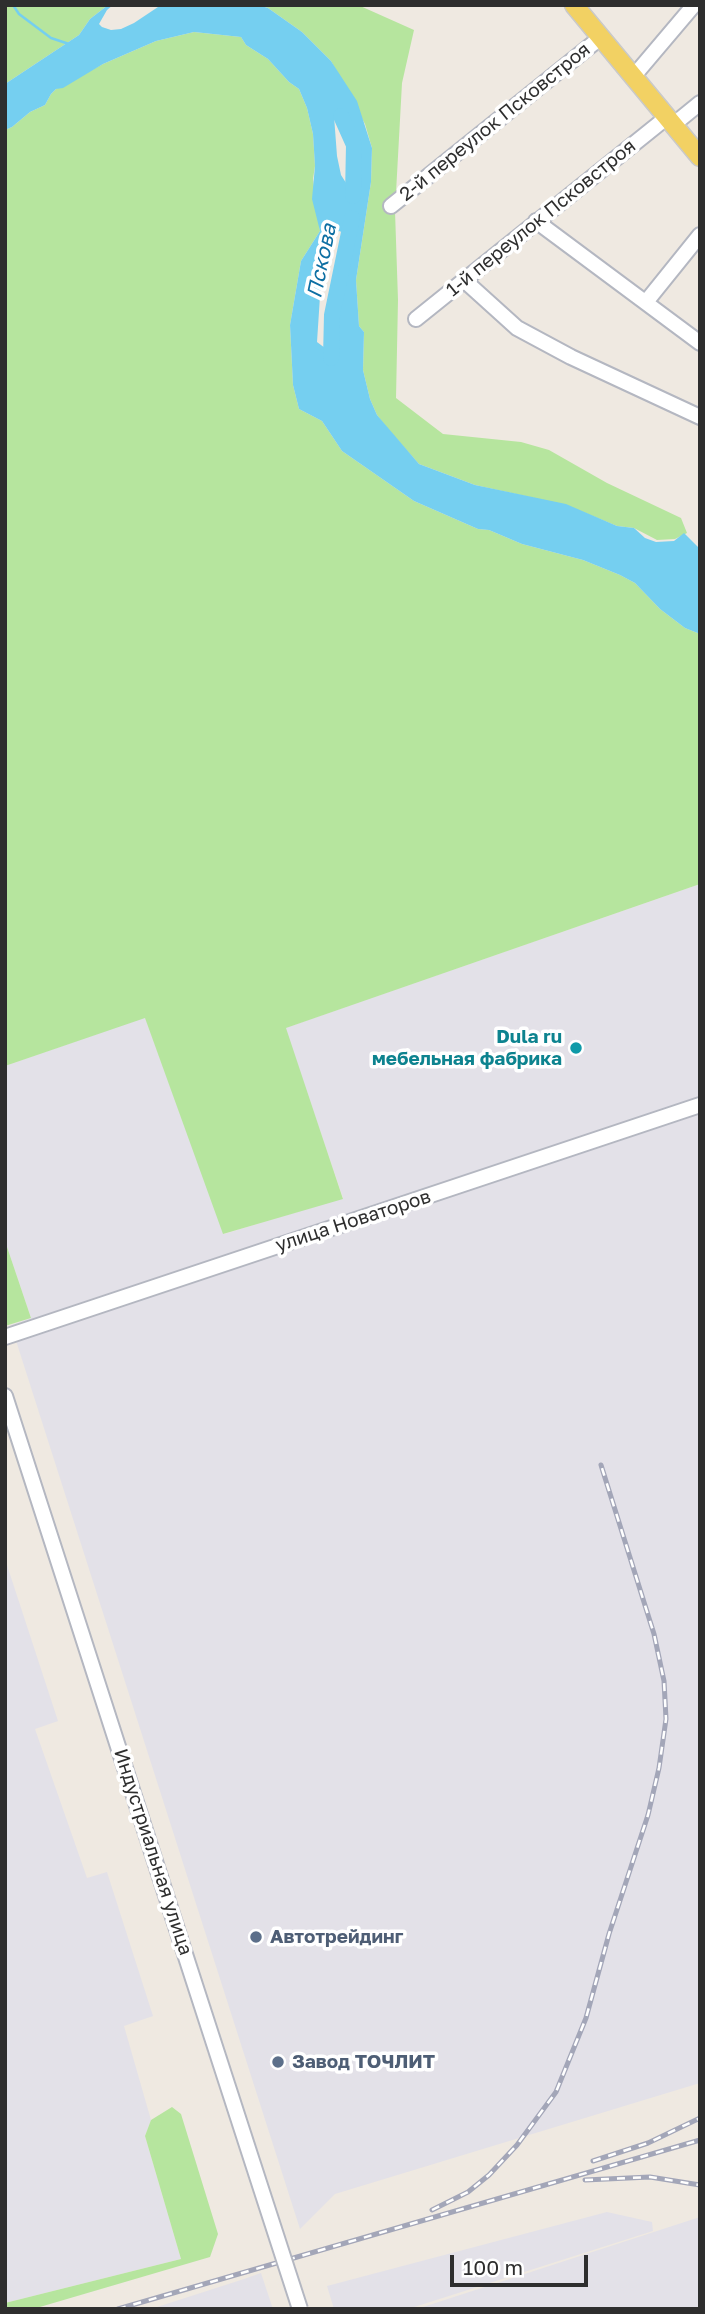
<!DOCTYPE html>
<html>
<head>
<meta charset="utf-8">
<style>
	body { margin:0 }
	#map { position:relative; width:705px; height:2314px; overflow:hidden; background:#efe9e1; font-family:"Golos Text",sans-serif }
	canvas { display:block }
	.frame { position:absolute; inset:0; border:7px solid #2e2e2e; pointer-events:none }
	.scale { position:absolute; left:450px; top:2255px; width:138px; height:32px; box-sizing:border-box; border:4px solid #2e2e2e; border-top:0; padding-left:9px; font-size:21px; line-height:24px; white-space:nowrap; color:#2e2e2e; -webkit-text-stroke:5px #fff; paint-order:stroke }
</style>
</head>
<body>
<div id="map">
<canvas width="705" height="2314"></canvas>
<div class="frame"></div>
<div class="scale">100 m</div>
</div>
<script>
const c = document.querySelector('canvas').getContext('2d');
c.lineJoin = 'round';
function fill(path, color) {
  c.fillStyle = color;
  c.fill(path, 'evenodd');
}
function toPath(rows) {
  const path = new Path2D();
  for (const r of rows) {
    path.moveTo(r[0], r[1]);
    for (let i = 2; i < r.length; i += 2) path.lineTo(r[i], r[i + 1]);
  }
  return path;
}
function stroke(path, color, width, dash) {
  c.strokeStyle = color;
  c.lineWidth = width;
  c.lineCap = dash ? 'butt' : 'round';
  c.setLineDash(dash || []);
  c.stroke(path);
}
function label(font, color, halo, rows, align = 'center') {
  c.font = font + ' "Golos Text",sans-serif';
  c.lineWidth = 7;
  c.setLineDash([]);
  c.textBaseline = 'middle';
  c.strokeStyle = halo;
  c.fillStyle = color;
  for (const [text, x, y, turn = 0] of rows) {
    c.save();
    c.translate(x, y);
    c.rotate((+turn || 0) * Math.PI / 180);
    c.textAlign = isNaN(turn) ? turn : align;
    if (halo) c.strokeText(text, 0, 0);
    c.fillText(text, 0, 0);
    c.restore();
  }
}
fill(toPath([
	[700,884,700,2083,335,2194,300,2229,11,1325,31,1318,5,1241,5,1066,145,1017,224,1234,343,1198,285,1028],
	[5,1559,58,1721,35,1729,87,1878,107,1872,153,2016,124,2026,151,2120,145,2136,181,2259,5,2303],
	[607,2212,652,2222,653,2231,408,2309,334,2309,327,2286],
	[700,2217,700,2309,417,2309],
	[261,2273,273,2309,151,2309,244,2279]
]), '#e3e1e8');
fill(toPath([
	[5,5,108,5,90,19,79,35,5,84],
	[258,5,358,5,414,30,402,83,395,211,398,300,396,398,443,434,521,442,549,450,607,483,681,518,687,533,675,539,657,540,634,528,617,526,566,505,475,485,419,464,387,428,377,415,370,399,363,370,364,332,359,326,356,280,371,182,372,148,365,124,331,61,302,32,268,8],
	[194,32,241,37,246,45,268,59,289,82,299,89,307,108,313,134,315,166,313,179,320,231,301,261,290,325,293,385,299,409,322,421,342,451,414,501,478,529,489,530,522,544,583,560,620,575,635,583,660,609,685,628,700,634,700,884,286,1028,343,1199,223,1234,145,1018,5,1066,5,130,12,127,30,112,45,105,51,94,56,89,103,64,156,41],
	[5,1241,31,1318,5,1326],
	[172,2107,181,2114,218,2234,210,2257,33,2309,5,2309,5,2303,181,2259,145,2136,151,2120]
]), '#b6e59e');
fill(toPath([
	[108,5,113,5,107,10,99,24,102,27,111,30,121,29,134,23,161,5,258,5,268,8,302,32,331,61,357,101,372,148,371,182,356,280,359,326,364,332,363,370,370,399,377,415,419,464,475,485,566,504,617,526,634,528,645,538,656,542,674,541,684,533,700,549,700,634,685,628,660,609,635,583,620,575,583,560,522,544,489,530,478,529,414,501,342,451,322,421,299,409,293,385,290,325,301,261,320,231,312,199,315,166,313,134,307,108,299,89,289,82,268,59,246,45,241,37,194,32,156,41,103,64,63,88,56,89,51,94,45,105,30,112,12,127,5,130,5,84,79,35,90,19],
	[336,115,341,117,357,149,352,180,348,186,341,175,337,156,334,116],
	[339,231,347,234,349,241,345,261,338,272,339,284,332,296,339,326,325,348,317,342,321,281,320,269,322,250]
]), '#75cff0');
stroke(toPath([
	[13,5,19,14,51,38,69,44]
]), '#75cff0', 2.5);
stroke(toPath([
	[341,116,354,145,353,196],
	[331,358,332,315,352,218]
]), '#75cff0', 16);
const minor = toPath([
	[633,77,694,5],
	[673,125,700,103],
	[391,206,600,38],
	[536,221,700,343],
	[465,281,517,328,571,357,700,417],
	[646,302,700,235],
	[416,319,666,118],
	[5,1337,700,1105],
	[5,1396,173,1917]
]);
const major = toPath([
	[574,5,700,157]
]);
stroke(minor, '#b4b7c1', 18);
stroke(major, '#c9c9c9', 21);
stroke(minor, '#fff', 14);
stroke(major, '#f2d163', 18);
const rail = toPath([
	[593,2161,648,2143,700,2118],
	[585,2180,650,2177,700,2185],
	[432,2210,468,2192,489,2175,517,2145,556,2092,586,2018,609,1934,648,1815,659,1768,666,1719,664,1681,654,1634,601,1465],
	[118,2309,700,2140]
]);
stroke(rail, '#a3a6b8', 5);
stroke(rail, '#fff', 2.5, [8]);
const minorBridge = toPath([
	[173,1917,300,2309]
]);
stroke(minorBridge, '#b4b7c1', 18, []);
stroke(minorBridge, '#fff', 14);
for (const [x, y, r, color] of [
	[576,1048,7,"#0f9aa8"],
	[256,1937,7,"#5c6f8a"],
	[278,2062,7,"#5c6f8a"]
]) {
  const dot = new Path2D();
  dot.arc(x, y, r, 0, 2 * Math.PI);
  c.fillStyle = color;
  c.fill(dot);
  stroke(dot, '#fff', 2.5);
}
label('19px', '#2e2e2e', '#fff', [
	["2-й переулок Псковстроя",495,122,-39],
	["1-й переулок Псковстроя",541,218,-39],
	["улица Новаторов",353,1221,-18],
	["Индустриальная улица",153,1852,72]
]);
label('bold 19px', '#0d838f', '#fff', [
	["Dula ru",562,1037],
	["мебельная фабрика",562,1059]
], 'right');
label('bold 19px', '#4e5e75', '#fff', [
	["Автотрейдинг",270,1937],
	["Завод ТОЧЛИТ",292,2062]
], 'left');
label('italic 21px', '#0d6fa3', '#fff', [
	["Пскова",322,261,-78]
]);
</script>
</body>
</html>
